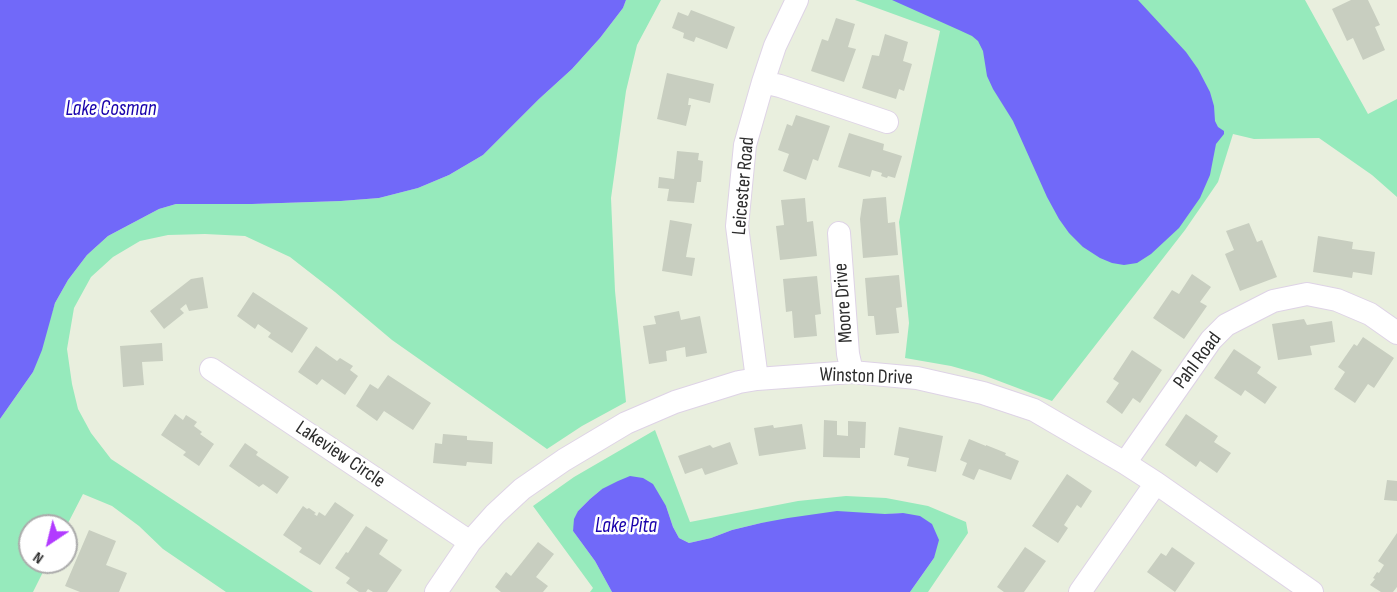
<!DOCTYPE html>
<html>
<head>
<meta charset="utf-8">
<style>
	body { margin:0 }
	#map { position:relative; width:1397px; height:592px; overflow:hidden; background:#e9efde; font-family:"Sofia Sans Condensed",sans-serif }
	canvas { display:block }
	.north { position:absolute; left:18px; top:514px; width:60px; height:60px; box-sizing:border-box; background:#fff; border:2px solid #ababab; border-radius:50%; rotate:215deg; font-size:16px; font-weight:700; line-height:24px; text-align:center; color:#2c2c2c }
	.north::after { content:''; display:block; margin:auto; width:21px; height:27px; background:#b23bff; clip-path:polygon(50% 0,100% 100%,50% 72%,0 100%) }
</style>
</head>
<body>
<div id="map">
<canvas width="1397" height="592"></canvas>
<div class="north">N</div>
</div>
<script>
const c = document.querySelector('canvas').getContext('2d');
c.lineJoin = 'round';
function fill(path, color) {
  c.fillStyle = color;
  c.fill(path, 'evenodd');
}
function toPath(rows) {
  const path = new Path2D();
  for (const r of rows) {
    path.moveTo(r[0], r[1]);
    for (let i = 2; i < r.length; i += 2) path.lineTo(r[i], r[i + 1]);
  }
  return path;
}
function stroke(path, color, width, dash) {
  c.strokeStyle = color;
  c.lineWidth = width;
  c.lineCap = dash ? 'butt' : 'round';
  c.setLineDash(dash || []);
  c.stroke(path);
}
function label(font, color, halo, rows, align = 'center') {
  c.font = font + ' "Sofia Sans Condensed",sans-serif';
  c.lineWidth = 5;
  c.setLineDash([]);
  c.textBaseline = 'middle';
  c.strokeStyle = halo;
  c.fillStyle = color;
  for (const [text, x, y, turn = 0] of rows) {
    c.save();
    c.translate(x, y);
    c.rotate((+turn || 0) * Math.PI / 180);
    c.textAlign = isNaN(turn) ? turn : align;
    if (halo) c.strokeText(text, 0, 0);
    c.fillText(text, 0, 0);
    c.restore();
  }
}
fill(toPath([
	[626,0,661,0,637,45,626,91,611,198,615,291,626,402,582,426,547,449,392,340,335,292,290,257,245,236,205,234,168,235,140,241,113,257,91,277,74,308,67,349,72,384,78,409,91,433,111,459,313,592,226,592,163,549,139,526,112,506,83,494,66,527,30,526,30,562,48,562,33,592,0,592,0,419,33,372,55,303,68,280,87,255,108,236,159,209,176,204,252,204,341,201,379,198,418,188,449,175,483,155,539,99,572,69,600,38,623,8],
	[855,0,1305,0,1368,114,1397,99,1397,197,1372,175,1319,138,1254,139,1233,134,1218,182,1185,230,1052,401,983,375,951,366,905,358,909,323,899,222,940,31],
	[655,430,690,522,798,501,846,496,886,498,928,506,966,522,968,533,928,592,910,592,934,558,903,513,761,523,732,530,711,538,689,543,679,538,673,527,666,506,602,489,590,499,578,511,573,531,595,561,612,592,590,592,593,588,533,506,574,477]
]), '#96eabc');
fill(toPath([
	[0,0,626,0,623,8,600,38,572,69,539,99,483,155,449,175,418,188,379,198,341,201,252,204,176,204,159,209,108,236,87,255,68,280,55,303,42,350,33,372,0,419],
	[892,0,1138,0,1186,52,1198,69,1210,92,1214,106,1215,121,1218,127,1224,131,1224,134,1216,144,1210,175,1200,198,1179,228,1151,254,1137,263,1124,265,1112,263,1100,258,1083,247,1069,233,1059,219,1047,197,1013,121,993,89,987,76,983,51,978,41,972,36,959,30],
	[630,476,643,478,653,484,666,506,673,527,679,538,689,543,711,538,732,530,761,523,788,518,837,511,885,514,903,513,920,516,932,524,939,540,934,558,910,592,612,592,595,561,573,531,574,519,578,511,590,499,602,489,618,481]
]), '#7169f9');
fill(toPath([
	[1351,0,1368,0,1380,25,1375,27,1385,50,1363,60,1353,38,1347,41,1332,9],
	[691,10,735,27,727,49,696,37,694,42,683,38,684,33,672,28,678,12,688,16],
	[836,18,855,24,848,47,856,49,844,82,811,71,822,39,828,41],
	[885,34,908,42,903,61,912,64,904,91,899,89,896,99,862,88,872,55,879,56],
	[667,73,714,84,710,103,689,98,688,105,691,105,686,126,657,119],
	[796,115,830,126,818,161,813,159,806,180,783,171,789,154,778,150,787,124,792,126],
	[849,133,884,144,883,150,902,156,895,178,888,176,887,178,881,176,882,173,872,170,870,177,838,167],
	[677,151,699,153,698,160,703,161,701,182,697,182,694,203,667,201,669,189,658,188,659,177,674,179],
	[886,197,888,223,895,222,898,255,863,258,860,219,863,199],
	[805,198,807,222,813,221,817,256,780,260,776,226,784,225,781,200],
	[670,220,692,224,686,257,695,258,692,276,662,271],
	[1249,223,1257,242,1262,240,1277,277,1240,291,1225,254,1234,250,1226,231],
	[1318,236,1353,242,1352,249,1375,252,1372,275,1353,272,1352,278,1313,272],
	[1192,274,1211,287,1200,302,1207,306,1184,339,1153,318,1172,290,1179,294],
	[899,275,902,307,896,308,899,333,876,335,874,316,868,316,865,278],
	[817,276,821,314,815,315,817,336,794,338,792,311,786,312,783,279],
	[203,277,208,308,189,311,186,304,180,309,184,313,164,329,150,311,191,279],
	[253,292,308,328,292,353,268,337,271,333,258,324,255,329,237,316],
	[679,311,681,320,700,316,707,353,686,357,685,347,666,351,667,361,649,364,643,326,656,324,654,316],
	[1304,319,1307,325,1332,321,1335,342,1310,346,1312,355,1278,360,1272,324],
	[1363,337,1394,358,1374,388,1368,384,1355,403,1334,389,1345,372,1338,367,1354,344,1357,346],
	[162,343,163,361,142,362,144,385,123,387,120,346],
	[316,346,337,361,340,358,353,366,350,370,358,376,345,395,322,379,317,385,298,372],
	[1234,349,1261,367,1257,373,1277,387,1265,404,1245,390,1241,396,1214,378],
	[1132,350,1162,370,1140,403,1133,398,1122,414,1106,402,1119,383,1113,379],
	[388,375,431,403,413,430,384,411,377,421,356,406,370,384,378,389],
	[175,414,183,420,186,415,197,422,194,426,202,432,200,434,214,444,199,466,183,455,186,452,161,435],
	[1186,414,1218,436,1214,442,1231,453,1217,473,1200,461,1196,467,1165,445],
	[824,420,837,421,837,435,848,436,848,421,866,422,865,448,860,448,860,458,823,457],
	[802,424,806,449,759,456,754,428,773,425,774,428],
	[899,427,943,436,936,472,907,466,909,458,894,455],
	[443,434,467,436,467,440,493,442,492,464,467,462,466,466,433,463,435,443,442,444],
	[969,439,986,446,986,445,1006,453,1005,455,1019,461,1011,480,979,469,974,480,962,475,967,463,960,460],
	[730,442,738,464,705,475,702,468,685,474,678,456,710,445,713,448],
	[245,443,258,452,256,455,289,477,277,494,263,484,259,487,229,466],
	[1067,474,1092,491,1081,508,1077,505,1064,525,1068,528,1058,543,1032,526],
	[1387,480,1397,481,1397,501,1384,500],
	[335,502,354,515,320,565,299,552,302,548,283,535,303,506,307,509,309,508,316,513,314,514,317,516,319,512,325,516],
	[366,526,388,540,379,554,402,570,387,592,373,592,368,589,366,592,359,592,346,583,350,578,335,568,346,552,348,553],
	[89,530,116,541,106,565,127,573,119,592,80,592,65,586],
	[1397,533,1397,587,1393,592,1381,592,1370,585,1375,579,1373,578,1377,572,1379,573,1384,565,1378,561],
	[538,542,554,554,536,577,548,586,543,592,501,592,495,587,506,572,511,576],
	[1025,547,1046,561,1024,592,1004,592,997,587],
	[1172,547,1195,563,1175,592,1147,572,1161,553,1166,556]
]), '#c8cec0');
const minor = toPath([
	[763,82,780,86,887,122],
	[839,233,848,354,852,372],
	[211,369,470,542],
	[757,379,737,226,745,145,763,82,775,46,797,0],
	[1125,463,1211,340,1226,325,1273,301,1307,294,1337,300,1370,314,1397,333],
	[436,592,470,542,495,514,522,489,564,460,626,423,675,402,739,382,757,379,852,372,917,378,983,393,1034,410,1125,463,1156,483,1312,592],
	[1080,592,1156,483]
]);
stroke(minor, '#ded3e6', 24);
stroke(minor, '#fff', 22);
label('20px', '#2c2c2c', '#fff', [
	["Leicester Road",744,186,-85],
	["Moore Drive",844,303,-94],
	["Pahl Road",1198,361,-53],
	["Winston Drive",866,377,2],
	["Lakeview Circle",340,455,34]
]);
label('italic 21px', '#1902ab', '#fff', [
	["Lake Cosman",111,110],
	["Lake Pita",626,527]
]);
</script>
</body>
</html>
